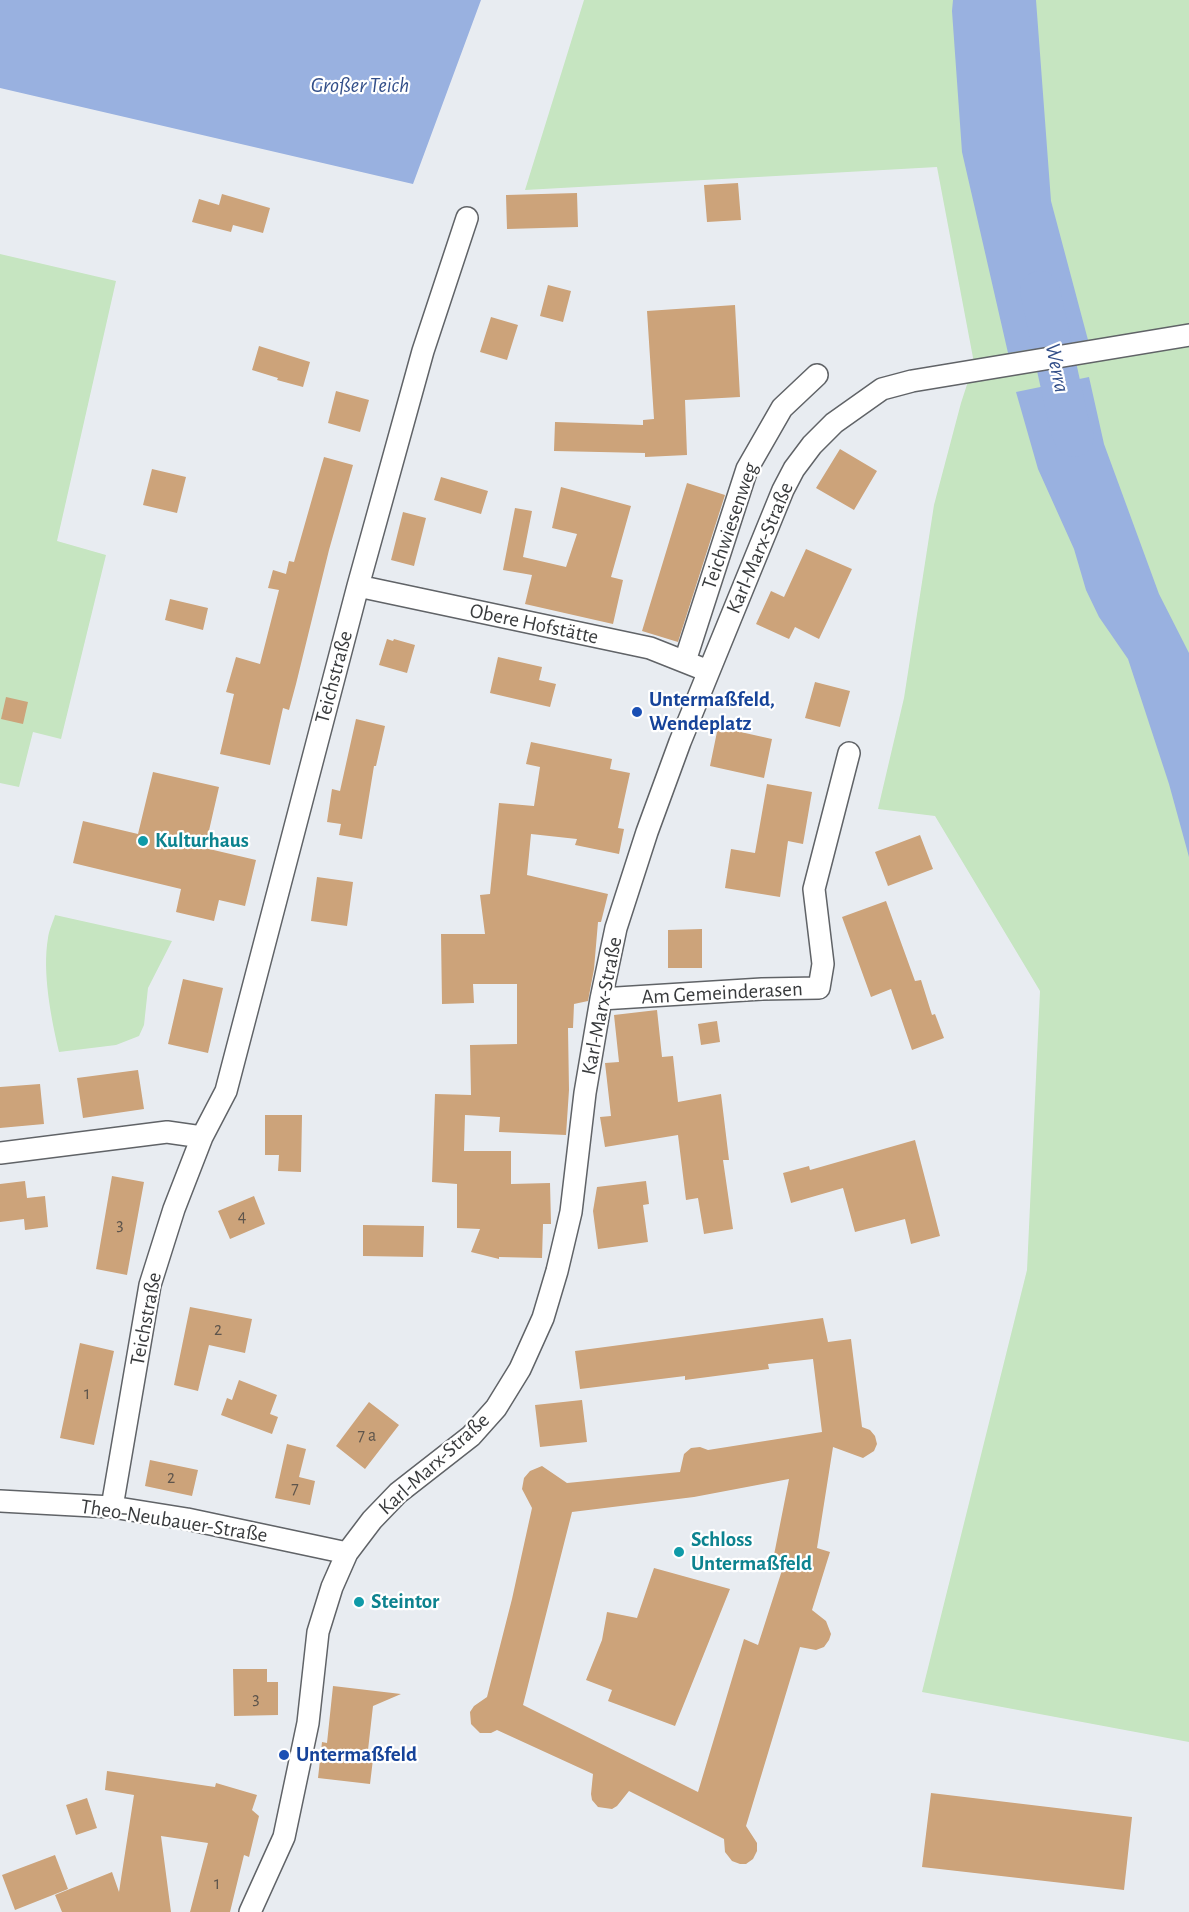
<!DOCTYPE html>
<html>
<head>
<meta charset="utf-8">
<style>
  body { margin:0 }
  canvas { display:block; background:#e8ecf1 }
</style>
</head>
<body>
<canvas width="1189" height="1912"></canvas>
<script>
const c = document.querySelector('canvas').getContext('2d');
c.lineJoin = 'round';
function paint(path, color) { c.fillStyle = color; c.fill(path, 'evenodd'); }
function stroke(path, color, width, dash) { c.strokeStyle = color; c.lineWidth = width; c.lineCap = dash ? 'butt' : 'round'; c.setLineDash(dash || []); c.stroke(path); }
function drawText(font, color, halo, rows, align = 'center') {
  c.font = font + ' "Alegreya Sans",sans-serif'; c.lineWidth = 4.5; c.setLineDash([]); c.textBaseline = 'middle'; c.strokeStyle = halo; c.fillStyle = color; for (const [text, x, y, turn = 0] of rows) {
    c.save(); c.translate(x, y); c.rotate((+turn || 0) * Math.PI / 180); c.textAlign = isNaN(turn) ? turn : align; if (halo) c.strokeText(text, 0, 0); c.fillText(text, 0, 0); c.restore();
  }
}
paint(new Path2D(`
  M 584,0 L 1189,0 L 1189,1742 L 922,1692 L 1027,1270 L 1040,991 L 935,816 L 878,809 L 904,698 L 934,505 L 961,403 L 974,363 L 937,167 L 525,190 Z
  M 0,254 L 116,281 L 57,541 L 106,555 L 61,739 L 33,732 L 19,787 L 0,783 Z
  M 55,915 L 172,941 L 148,988 L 144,1025 L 139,1036 L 116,1045 L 59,1052 C 51,1018 42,972 48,938 C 49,930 53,922 55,915 Z`), '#c6e5c1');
paint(new Path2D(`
  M 0,0 L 481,0 L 413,184 L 0,88 Z
  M 953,0 L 1036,0 L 1051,201 L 1088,340 L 1008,353 L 962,152 L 952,11 Z
  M 1089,377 L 1104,444 L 1159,594 L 1189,653 L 1189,857 L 1169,784 L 1128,659 L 1099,617 L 1086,590 L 1074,549 L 1038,469 L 1016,392 Z`), '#99b1e0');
stroke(new Path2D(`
  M 1040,291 L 1070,428 L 1074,437`), '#99b1e0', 40);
paint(new Path2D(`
  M 738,183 L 741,220 L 707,222 L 704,185 Z
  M 577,193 L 578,227 L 507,229 L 506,195 Z
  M 222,194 L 270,208 L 263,233 L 233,225 L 231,232 L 192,222 L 199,199 L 219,205 Z
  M 548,285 L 571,291 L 563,322 L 540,316 Z
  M 735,305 L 740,397 L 685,400 L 687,455 L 645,457 L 645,453 L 554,451 L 555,422 L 643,425 L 643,420 L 654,419 L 647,311 Z
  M 491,317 L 518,325 L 507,360 L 480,352 Z
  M 259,346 L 310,362 L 303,387 L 277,380 L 278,378 L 252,370 Z
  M 336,391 L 369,400 L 360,432 L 328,423 Z
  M 840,449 L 877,471 L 854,510 L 816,488 Z
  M 324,457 L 353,465 L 329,550 L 296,684 L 289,710 L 283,708 L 270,765 L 220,754 L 234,694 L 226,692 L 236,657 L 260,664 L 279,590 L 268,588 L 273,570 L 286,574 L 289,561 L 294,562 Z
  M 152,469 L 186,477 L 177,513 L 143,505 Z
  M 441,477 L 488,491 L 481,514 L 434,500 Z
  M 687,483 L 725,495 L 678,642 L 642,631 Z
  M 561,487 L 631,506 L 611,577 L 623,580 L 613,624 L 525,604 L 532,575 L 503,570 L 515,508 L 532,511 L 523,557 L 566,567 L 577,534 L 552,528 Z
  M 403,512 L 426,518 L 414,566 L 391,560 Z
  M 806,549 L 852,569 L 819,639 L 795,627 L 789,639 L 756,624 L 771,591 L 784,597 Z
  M 170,599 L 208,608 L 203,630 L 165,620 Z
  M 387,639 L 393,641 L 394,639 L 415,645 L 407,673 L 379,665 Z
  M 498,657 L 542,667 L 539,680 L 556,684 L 550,707 L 490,693 Z
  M 815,682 L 850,691 L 840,727 L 805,718 Z
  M 6,697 L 28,702 L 23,724 L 1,719 Z
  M 356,719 L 385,726 L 376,766 L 374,766 L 362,839 L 339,835 L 341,824 L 327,822 L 332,789 L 340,791 Z
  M 718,727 L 772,739 L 764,778 L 710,766 Z
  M 531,742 L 612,759 L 610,769 L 630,773 L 618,828 L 624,829 L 619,854 L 575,845 L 577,839 L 531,834 L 527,875 L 608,894 L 601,922 L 598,922 L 594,969 L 588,1001 L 574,1004 L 573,1028 L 568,1028 L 569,1090 L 566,1135 L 499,1132 L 500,1117 L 465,1115 L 464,1151 L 511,1151 L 511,1184 L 550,1183 L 551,1224 L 543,1224 L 542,1258 L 499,1257 L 499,1259 L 471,1252 L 480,1229 L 457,1228 L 457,1184 L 432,1182 L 435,1094 L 471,1095 L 470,1045 L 517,1044 L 517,984 L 473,984 L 474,1003 L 442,1004 L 441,934 L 485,934 L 480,895 L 490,894 L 499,803 L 534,806 L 540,767 L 526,764 Z
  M 153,772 L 219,787 L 205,848 L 256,860 L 245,906 L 219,900 L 214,921 L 176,912 L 181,889 L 73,863 L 83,821 L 138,834 Z
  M 767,784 L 812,792 L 803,844 L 788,841 L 780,897 L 725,888 L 731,849 L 755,853 Z
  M 920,835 L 933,869 L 888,886 L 875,852 Z
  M 317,877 L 353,882 L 347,926 L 311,921 Z
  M 886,901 L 915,981 L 921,980 L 932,1015 L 935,1014 L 944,1038 L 912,1050 L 891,989 L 871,997 L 842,917 Z
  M 702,929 L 702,968 L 668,968 L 668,930 Z
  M 183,979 L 223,988 L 208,1053 L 168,1044 Z
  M 657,1010 L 662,1057 L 673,1056 L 678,1102 L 721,1094 L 729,1160 L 723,1160 L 733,1229 L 704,1234 L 698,1198 L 686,1200 L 678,1135 L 605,1147 L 600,1117 L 611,1116 L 605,1063 L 619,1062 L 614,1015 Z
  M 717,1021 L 720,1042 L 701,1045 L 698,1024 Z
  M 138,1070 L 144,1109 L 83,1118 L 77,1078 Z
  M 40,1084 L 44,1124 L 0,1128 L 0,1087 Z
  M 265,1115 L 302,1115 L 301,1172 L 278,1171 L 279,1155 L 265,1155 Z
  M 915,1140 L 940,1236 L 911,1244 L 905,1219 L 855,1232 L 843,1188 L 791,1203 L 783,1173 L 809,1166 L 810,1170 Z
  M 112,1176 L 144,1182 L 127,1275 L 96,1269 Z
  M 25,1181 L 27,1198 L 45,1196 L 48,1227 L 25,1230 L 24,1219 L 0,1222 L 0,1184 Z
  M 646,1181 L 649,1204 L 643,1205 L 648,1242 L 598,1249 L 593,1211 L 597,1187 Z
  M 254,1196 L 265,1224 L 230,1239 L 218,1211 Z
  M 363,1225 L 424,1226 L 423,1257 L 363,1256 Z
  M 190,1307 L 252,1319 L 245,1353 L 209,1345 L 198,1391 L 174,1385 Z
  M 823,1318 L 828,1342 L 851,1339 L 862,1427 L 870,1430 L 875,1436 L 877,1444 L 874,1451 L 863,1458 L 833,1447 L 817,1548 L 830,1552 L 812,1610 L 826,1621 L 831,1634 L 829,1640 L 824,1647 L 816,1650 L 800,1647 L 746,1826 L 757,1843 L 757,1851 L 753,1859 L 746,1864 L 740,1864 L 732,1861 L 725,1852 L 724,1839 L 629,1791 L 617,1806 L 612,1809 L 598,1807 L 592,1800 L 591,1794 L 593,1774 L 497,1730 L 491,1733 L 480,1733 L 471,1724 L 470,1712 L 474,1706 L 487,1697 L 512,1599 L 532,1508 L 522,1489 L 524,1478 L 530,1471 L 542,1466 L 567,1483 L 680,1472 L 684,1454 L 691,1448 L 700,1447 L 708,1450 L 822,1432 L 813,1359 L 768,1364 L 769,1369 L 685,1380 L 685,1376 L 580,1389 L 575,1351 ZM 789,1479 L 773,1560 L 784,1564 L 758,1645 L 744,1639 L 698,1792 L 523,1705 L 572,1512 L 694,1497 Z
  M 80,1343 L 114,1351 L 94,1445 L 60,1438 Z
  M 239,1380 L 277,1395 L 270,1414 L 278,1417 L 272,1434 L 221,1415 L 227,1398 L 232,1400 Z
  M 582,1400 L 587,1442 L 540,1447 L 535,1405 Z
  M 369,1402 L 399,1425 L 365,1469 L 336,1446 Z
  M 287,1444 L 306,1449 L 299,1477 L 315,1481 L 310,1505 L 275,1498 Z
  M 150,1460 L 198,1470 L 192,1496 L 145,1486 Z
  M 654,1568 L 730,1589 L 675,1726 L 608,1701 L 612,1690 L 586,1680 L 602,1640 L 607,1612 L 637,1618 Z
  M 233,1669 L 267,1669 L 267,1682 L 278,1682 L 278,1715 L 234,1716 Z
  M 333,1686 L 401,1694 L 373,1706 L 368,1750 L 374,1751 L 370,1784 L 318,1778 L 322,1742 L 327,1743 Z
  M 107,1771 L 215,1787 L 216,1783 L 257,1795 L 252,1810 L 259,1816 L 249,1857 L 244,1855 L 230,1912 L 190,1912 L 208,1843 L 161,1836 L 171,1912 L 62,1912 L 55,1895 L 112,1872 L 119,1892 L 134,1795 L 105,1790 Z
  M 931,1793 L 1132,1817 L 1124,1890 L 922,1867 Z
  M 87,1798 L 97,1828 L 76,1835 L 66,1805 Z
  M 55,1855 L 68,1889 L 15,1910 L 2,1875 Z`), '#cca37a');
const minor = new Path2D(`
  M 358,586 L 650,648 L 708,671
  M 685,661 L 747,469 L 782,408 L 817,375
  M 601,999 L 762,989 L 819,988 L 823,964 L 814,889 L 849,753
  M 0,1153 L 167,1132 L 202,1137
  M 0,1501 L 112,1507 L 187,1519 L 347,1553
  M 112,1507 L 150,1285 L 174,1209 L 202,1137 L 226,1091 L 358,586 L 423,351 L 467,218
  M 250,1912 L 284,1837 L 308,1723 L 318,1632 L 332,1587 L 347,1553 L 372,1520 L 398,1493 L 471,1436 L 496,1408 L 520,1369 L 543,1318 L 557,1271 L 571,1212 L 585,1093 L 601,999 L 616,928 L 647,832 L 680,742 L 783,490 L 794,469 L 812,445 L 834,423 L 882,389 L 912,381 L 1189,335`);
stroke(minor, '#606367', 24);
stroke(minor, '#fff', 21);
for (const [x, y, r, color] of [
  [637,712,6,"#1a4fb4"],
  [143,841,6,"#0f9aa8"],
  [679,1552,6,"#0f9aa8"],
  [359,1602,6,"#0f9aa8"],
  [284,1755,6,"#1a4fb4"]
]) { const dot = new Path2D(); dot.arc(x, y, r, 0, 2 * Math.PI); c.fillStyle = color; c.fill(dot); stroke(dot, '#fff', 2); }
drawText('18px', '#5e554c', null, [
  ["4",242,1217],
  ["3",120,1225],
  ["2",218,1330],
  ["1",87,1394],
  ["7 a",367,1436],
  ["2",171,1478],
  ["7",295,1489],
  ["3",256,1699],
  ["1",217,1884]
]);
drawText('21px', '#393b3d', '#fff', [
  ["Teichwiesenweg",730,526,-71],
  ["Karl-Marx-Straße",760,548,-67],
  ["Obere Hofstätte",534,624,12],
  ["Teichstraße",334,677,-75],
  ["Am Gemeinderasen",722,993,-3],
  ["Karl-Marx-Straße",602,1006,-79],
  ["Teichstraße",146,1319,-79],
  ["Karl-Marx-Straße",434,1464,-42],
  ["Theo-Neubauer-Straße",174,1521,9]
]);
drawText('bold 21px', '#164399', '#fff', [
  ["Untermaßfeld,",649,700],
  ["Wendeplatz",649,724],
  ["Untermaßfeld",296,1755]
], 'left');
drawText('bold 21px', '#0d838f', '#fff', [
  ["Kulturhaus",155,841],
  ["Schloss",691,1540],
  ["Untermaßfeld",691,1564],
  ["Steintor",371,1602]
], 'left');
drawText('italic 22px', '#334f89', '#fff', [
  ["Großer Teich",360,85],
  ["Werra",1057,368,78]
]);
</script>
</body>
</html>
